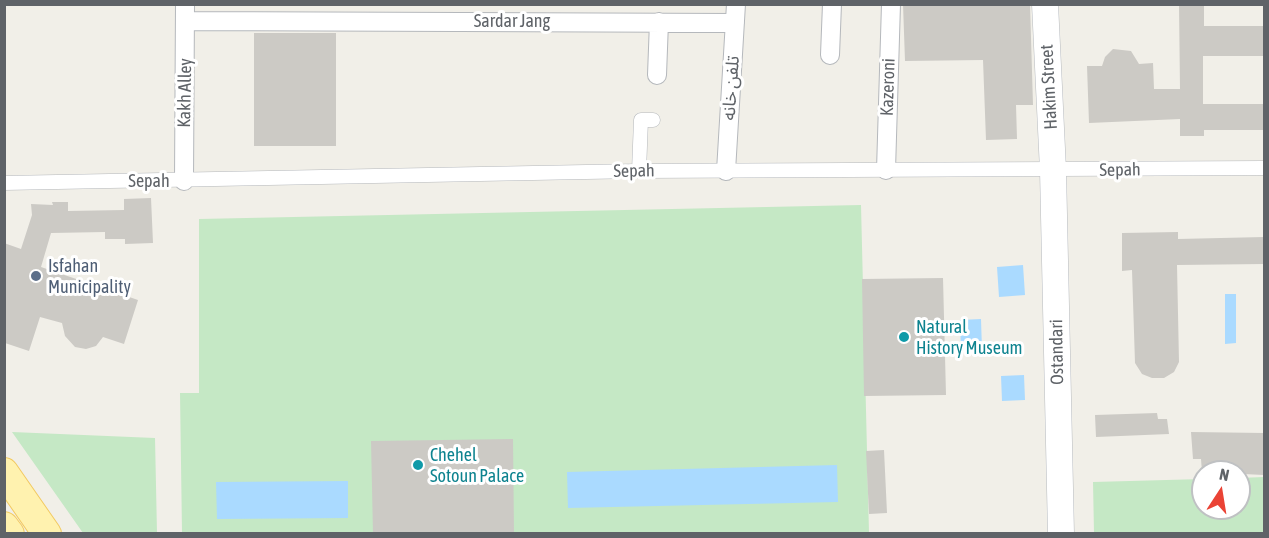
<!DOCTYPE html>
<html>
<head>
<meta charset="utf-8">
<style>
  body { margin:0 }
  #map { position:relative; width:1269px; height:538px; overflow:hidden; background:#f1efe8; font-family:"Asap Condensed",sans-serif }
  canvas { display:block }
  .frame { position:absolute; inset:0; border:6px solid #5f6368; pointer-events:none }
  .north { position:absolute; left:1191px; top:460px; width:60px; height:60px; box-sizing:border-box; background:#fff; border:2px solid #bfc1c3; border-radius:50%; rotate:12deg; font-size:16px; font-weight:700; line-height:24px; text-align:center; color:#5f6368 }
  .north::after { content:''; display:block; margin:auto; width:21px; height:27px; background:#ea4335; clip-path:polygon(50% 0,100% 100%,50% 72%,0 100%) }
</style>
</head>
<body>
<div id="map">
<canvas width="1269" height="538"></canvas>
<div class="frame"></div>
<div class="north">N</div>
</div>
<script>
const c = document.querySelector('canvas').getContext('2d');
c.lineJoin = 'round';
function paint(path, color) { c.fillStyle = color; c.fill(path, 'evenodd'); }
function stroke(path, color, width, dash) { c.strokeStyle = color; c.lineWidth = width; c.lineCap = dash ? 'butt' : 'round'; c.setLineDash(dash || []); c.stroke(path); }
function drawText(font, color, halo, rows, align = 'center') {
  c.font = font + ' "Asap Condensed","Noto Sans Arabic",sans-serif'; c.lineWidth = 6; c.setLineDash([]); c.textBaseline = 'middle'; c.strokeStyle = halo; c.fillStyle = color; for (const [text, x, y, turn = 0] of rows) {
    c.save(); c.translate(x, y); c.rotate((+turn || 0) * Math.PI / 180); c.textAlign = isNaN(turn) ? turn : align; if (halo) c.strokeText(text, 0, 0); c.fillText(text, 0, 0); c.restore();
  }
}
paint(new Path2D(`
  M 861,205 L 869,533 L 182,533 L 180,393 L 199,393 L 199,219 Z
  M 12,432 L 155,438 L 157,533 L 83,533 Z
  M 1264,477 L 1264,533 L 1094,533 L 1093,482 L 1203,479 L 1203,508 L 1239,508 L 1239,478 Z`), '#c5e8c5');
paint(new Path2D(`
  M 1023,265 L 1025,295 L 999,297 L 997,267 Z
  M 1225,294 L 1236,294 L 1236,343 L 1225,344 Z
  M 981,319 L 982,350 L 961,351 L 960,320 Z
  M 1024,375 L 1025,400 L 1002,401 L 1001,376 Z
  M 837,465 L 838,502 L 568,508 L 567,472 Z
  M 348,481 L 348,518 L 217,519 L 216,482 Z`), '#aadaff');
paint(new Path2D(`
  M 903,4 L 1030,4 L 1033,105 L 1016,105 L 1017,139 L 986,140 L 983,60 L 905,61 Z
  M 1179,4 L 1204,4 L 1204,26 L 1264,26 L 1264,56 L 1203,56 L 1203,104 L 1264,104 L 1264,130 L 1204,130 L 1204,136 L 1180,136 L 1180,119 L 1089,123 L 1087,66 L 1102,66 L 1105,57 L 1113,49 L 1131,51 L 1139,64 L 1153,63 L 1154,89 L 1180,89 Z
  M 254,33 L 336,33 L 336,146 L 254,146 Z
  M 151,198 L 153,243 L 125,244 L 125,239 L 105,239 L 105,232 L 51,233 L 41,267 L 138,300 L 124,344 L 103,337 L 96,346 L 86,349 L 75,347 L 65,336 L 62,323 L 40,317 L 29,351 L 5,343 L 4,243 L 21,249 L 32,215 L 31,204 L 53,205 L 52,202 L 68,202 L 68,211 L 124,210 L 124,199 Z
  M 1178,232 L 1178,239 L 1264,237 L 1264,264 L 1177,265 L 1179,362 L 1174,372 L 1164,378 L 1152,378 L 1142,374 L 1135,363 L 1132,270 L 1122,271 L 1122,233 Z
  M 943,278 L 946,395 L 864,396 L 862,279 Z
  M 1157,413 L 1158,419 L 1167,419 L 1169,434 L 1096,437 L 1095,415 Z
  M 1191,432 L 1264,433 L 1264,475 L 1202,472 L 1201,459 L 1193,459 Z
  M 513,439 L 514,534 L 373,534 L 371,441 Z
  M 884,450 L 887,513 L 869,514 L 866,451 Z`), '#cccac5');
const pedestrian = new Path2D(`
  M 639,171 L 641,120 L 653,120
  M 4,183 L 639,171 L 1264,168`);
const minor = new Path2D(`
  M 185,21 L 735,23
  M 830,55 L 832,4
  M 657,75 L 659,22
  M 886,170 L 891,4
  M 726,171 L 736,4
  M 184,181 L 185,4`);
const secondary = new Path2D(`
  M 1045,4 L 1053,170 L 1061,534`);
const primary = new Path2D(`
  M 4,472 L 47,534
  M 4,526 L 10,534`);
stroke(pedestrian, '#b5b8bc', 15);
stroke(minor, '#b5b8bc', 20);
stroke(secondary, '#b6babf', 27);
stroke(primary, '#f2c960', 30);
stroke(pedestrian, '#fff', 14);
stroke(minor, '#fff', 18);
stroke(secondary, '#fff', 26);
stroke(primary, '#fff2af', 28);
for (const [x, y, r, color] of [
  [36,276,6,"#5c6f8a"],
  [904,337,6,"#0f9aa8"],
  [418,465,6,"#0f9aa8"]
]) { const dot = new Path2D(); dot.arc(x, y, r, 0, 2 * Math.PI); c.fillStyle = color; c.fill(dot); stroke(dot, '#fff', 2); }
drawText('18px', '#5f6368', '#fff', [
  ["Sardar Jang",512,21],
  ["Kazeroni",888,87,-88],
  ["Hakim Street",1049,87,-93],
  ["تلفن خانه",731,88,-86],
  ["Kakh Alley",185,93,-89],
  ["Sepah",1120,170,-1],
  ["Sepah",634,171,-1],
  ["Sepah",149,181],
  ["Ostandari",1057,352,-91]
]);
drawText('18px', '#4e5e75', '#fff', [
  ["Isfahan",48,266],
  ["Municipality",48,287]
], 'left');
drawText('18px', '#0d838f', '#fff', [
  ["Natural",916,327],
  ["History Museum",916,348],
  ["Chehel",430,455],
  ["Sotoun Palace",430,476]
], 'left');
</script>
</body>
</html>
